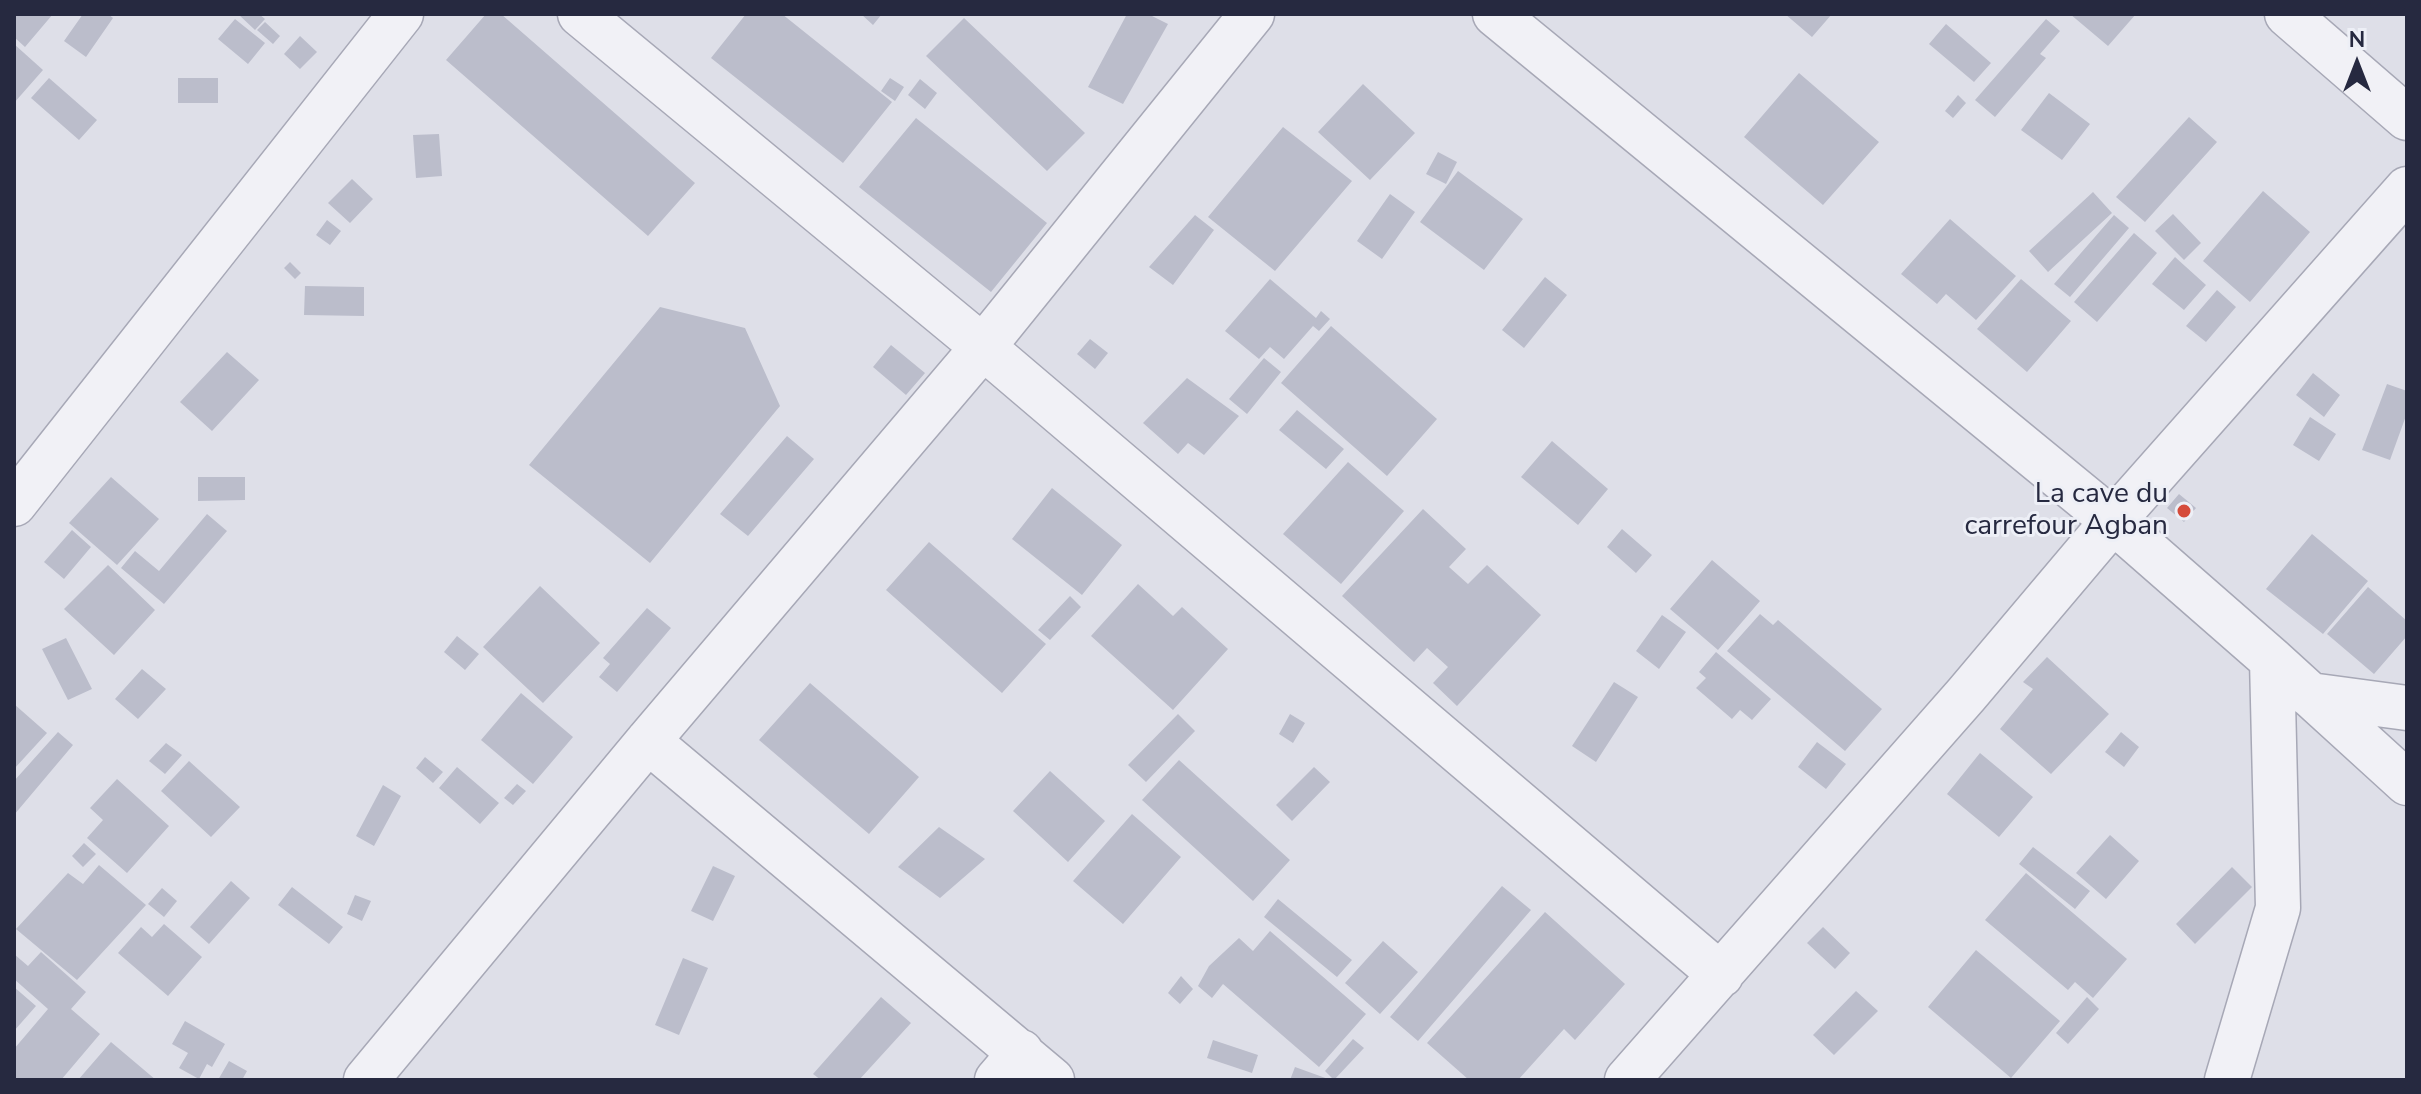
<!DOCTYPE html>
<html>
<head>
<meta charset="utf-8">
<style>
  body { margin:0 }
  #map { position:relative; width:2421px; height:1094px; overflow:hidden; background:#dedfe8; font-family:"Nunito Sans",sans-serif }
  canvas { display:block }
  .frame { position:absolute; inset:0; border:16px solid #262940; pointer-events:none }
  .north { position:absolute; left:2317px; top:24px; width:80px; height:80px; -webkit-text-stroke:6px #edeff6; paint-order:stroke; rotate:0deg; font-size:22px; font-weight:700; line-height:32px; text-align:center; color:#262940 }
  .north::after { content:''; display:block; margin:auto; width:28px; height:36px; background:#262940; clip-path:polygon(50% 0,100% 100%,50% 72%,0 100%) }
</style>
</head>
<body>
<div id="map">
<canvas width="2421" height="1094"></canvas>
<div class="frame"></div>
<div class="north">N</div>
</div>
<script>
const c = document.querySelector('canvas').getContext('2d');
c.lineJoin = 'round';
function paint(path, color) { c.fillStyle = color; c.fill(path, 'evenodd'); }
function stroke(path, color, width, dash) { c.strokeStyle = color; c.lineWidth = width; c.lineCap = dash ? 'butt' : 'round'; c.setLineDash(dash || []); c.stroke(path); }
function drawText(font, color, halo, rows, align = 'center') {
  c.font = font + ' "Nunito Sans",sans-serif'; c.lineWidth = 6; c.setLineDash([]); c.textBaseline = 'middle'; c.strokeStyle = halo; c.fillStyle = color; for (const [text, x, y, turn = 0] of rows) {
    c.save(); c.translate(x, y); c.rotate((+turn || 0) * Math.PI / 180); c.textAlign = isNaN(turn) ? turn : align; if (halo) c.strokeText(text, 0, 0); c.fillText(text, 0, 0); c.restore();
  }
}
paint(new Path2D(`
  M 14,14 L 53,14 L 25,47 L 14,37 Z
  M 83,14 L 108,14 L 113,18 L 86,57 L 64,41 Z
  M 238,14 L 259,14 L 265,19 L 255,30 Z
  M 486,14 L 501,14 L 695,183 L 648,236 L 446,60 Z
  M 746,14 L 782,14 L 892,102 L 843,163 L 711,58 Z
  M 861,14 L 882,14 L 873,25 Z
  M 1127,14 L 1148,14 L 1168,24 L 1123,104 L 1088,87 Z
  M 1785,14 L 1832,14 L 1812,37 Z
  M 2070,14 L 2136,14 L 2108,46 Z
  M 964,18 L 1085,133 L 1047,171 L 926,56 Z
  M 235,19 L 265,43 L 248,64 L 218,39 Z
  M 2046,19 L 2060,31 L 2040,54 L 2046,58 L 1995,117 L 1975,100 Z
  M 265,22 L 280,36 L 273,44 L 257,30 Z
  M 1946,24 L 1991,63 L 1974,82 L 1929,44 Z
  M 300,36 L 317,52 L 300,69 L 284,54 Z
  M 14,44 L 43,70 L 14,103 Z
  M 1799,73 L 1879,142 L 1823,205 L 1744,137 Z
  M 49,78 L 97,120 L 79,140 L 31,98 Z
  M 178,78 L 218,78 L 218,103 L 178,103 Z
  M 890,78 L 904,87 L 895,101 L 881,91 Z
  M 920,79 L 937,93 L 925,109 L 908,95 Z
  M 1363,84 L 1415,133 L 1370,180 L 1318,132 Z
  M 2049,93 L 2090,124 L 2062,160 L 2021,130 Z
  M 1958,95 L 1966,103 L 1953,118 L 1945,111 Z
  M 2189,117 L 2217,142 L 2145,222 L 2116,197 Z
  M 916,118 L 1047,223 L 991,292 L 859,187 Z
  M 1283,127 L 1352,181 L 1275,271 L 1208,217 Z
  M 439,134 L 442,176 L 416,178 L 413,135 Z
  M 1438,152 L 1457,162 L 1446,184 L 1426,174 Z
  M 1458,171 L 1523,219 L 1484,270 L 1420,222 Z
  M 352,179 L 373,199 L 350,223 L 328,203 Z
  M 2263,191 L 2310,232 L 2250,302 L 2203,261 Z
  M 2093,192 L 2112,213 L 2048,272 L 2029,251 Z
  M 1390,194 L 1415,212 L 1382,259 L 1357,241 Z
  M 2173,214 L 2201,243 L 2184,260 L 2155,231 Z
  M 1195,215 L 1214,230 L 1173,285 L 1149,267 Z
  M 2114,215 L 2129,228 L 2070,297 L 2054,284 Z
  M 1950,219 L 2016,276 L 1976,320 L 1946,294 L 1937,304 L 1901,274 Z
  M 327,220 L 341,231 L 330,245 L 316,235 Z
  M 2134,233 L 2157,253 L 2097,322 L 2074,302 Z
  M 2175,257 L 2206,285 L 2184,310 L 2152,284 Z
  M 290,262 L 301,273 L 295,279 L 284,268 Z
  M 1545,277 L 1567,295 L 1524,348 L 1502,330 Z
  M 1270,279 L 1316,318 L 1321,311 L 1330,319 L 1319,331 L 1313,326 L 1284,359 L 1270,347 L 1259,359 L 1225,331 Z
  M 2021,279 L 2071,321 L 2027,372 L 1977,329 Z
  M 305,286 L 364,287 L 364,316 L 304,315 Z
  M 2217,290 L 2236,307 L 2206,342 L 2186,326 Z
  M 660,307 L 745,328 L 780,406 L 650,563 L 529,465 Z
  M 1331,326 L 1437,419 L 1387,476 L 1281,383 Z
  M 1090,339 L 1108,353 L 1095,369 L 1077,354 Z
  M 891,345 L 925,373 L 906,395 L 873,367 Z
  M 227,352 L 259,380 L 212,431 L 180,402 Z
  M 1264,358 L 1281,372 L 1247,414 L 1229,399 Z
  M 2313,373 L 2340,395 L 2324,417 L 2296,395 Z
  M 1187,378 L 1239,416 L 1204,455 L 1188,443 L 1178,454 L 1143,423 Z
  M 2387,384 L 2407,391 L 2407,413 L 2390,460 L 2362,450 Z
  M 1297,410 L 1344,449 L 1326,469 L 1279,430 Z
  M 2310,417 L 2336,434 L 2319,461 L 2293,445 Z
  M 787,436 L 814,459 L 748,536 L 720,514 Z
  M 1552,441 L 1608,489 L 1578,525 L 1521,477 Z
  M 1348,462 L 1404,511 L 1341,584 L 1283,534 Z
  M 111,477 L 159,519 L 117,565 L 69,523 Z
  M 198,477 L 245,477 L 245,500 L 198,501 Z
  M 1052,488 L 1122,545 L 1082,595 L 1012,539 Z
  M 2179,494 L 2196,508 L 2184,522 L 2167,508 Z
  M 1423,509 L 1466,549 L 1449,567 L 1468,584 L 1487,565 L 1541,615 L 1457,706 L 1433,683 L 1448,667 L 1427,648 L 1414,662 L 1342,596 Z
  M 207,514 L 227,531 L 164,604 L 121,568 L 135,551 L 159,571 Z
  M 1622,529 L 1652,555 L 1636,573 L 1607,547 Z
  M 72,530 L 91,547 L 64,579 L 44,562 Z
  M 2312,534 L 2368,581 L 2323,634 L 2266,589 Z
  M 929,542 L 1046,644 L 1002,693 L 886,590 Z
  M 1712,560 L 1760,601 L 1718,650 L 1670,609 Z
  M 108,565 L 155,610 L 114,655 L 64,609 Z
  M 1138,584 L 1173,616 L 1182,607 L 1228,649 L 1173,710 L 1091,636 Z
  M 540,586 L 600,643 L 543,703 L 483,647 Z
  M 2368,587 L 2407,621 L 2407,636 L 2374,674 L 2327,634 Z
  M 1070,596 L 1081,607 L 1050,640 L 1038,630 Z
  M 647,608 L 671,628 L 617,692 L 599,677 L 610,664 L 603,658 Z
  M 1760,614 L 1773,625 L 1778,620 L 1882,709 L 1845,751 L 1727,651 Z
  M 1662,615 L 1686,632 L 1659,669 L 1636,651 Z
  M 457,636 L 479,654 L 465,670 L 444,652 Z
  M 66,638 L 92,689 L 68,700 L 42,649 Z
  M 1716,652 L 1771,699 L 1752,720 L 1740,710 L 1732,719 L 1696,688 L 1706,678 L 1699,672 Z
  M 2047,657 L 2109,714 L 2051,774 L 2000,729 L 2033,689 L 2023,682 Z
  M 142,669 L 166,689 L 138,719 L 115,699 Z
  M 1614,682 L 1638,697 L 1596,762 L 1572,746 Z
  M 810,683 L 919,777 L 869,834 L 759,740 Z
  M 521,693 L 573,737 L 533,784 L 481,740 Z
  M 14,704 L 47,733 L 14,769 Z
  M 1178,714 L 1195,731 L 1146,782 L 1128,765 Z
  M 1290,714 L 1305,723 L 1293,743 L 1279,734 Z
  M 58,732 L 73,745 L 14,815 L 14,781 Z
  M 2121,732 L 2139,747 L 2124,767 L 2105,752 Z
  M 1817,742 L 1846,764 L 1826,789 L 1798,767 Z
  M 166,743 L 182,755 L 165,774 L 149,761 Z
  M 1980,753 L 2033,797 L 1999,837 L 1947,794 Z
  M 425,757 L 443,772 L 433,783 L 416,768 Z
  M 1179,760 L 1290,860 L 1253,901 L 1142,800 Z
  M 189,761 L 240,807 L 211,837 L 161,791 Z
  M 457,767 L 499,803 L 480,824 L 439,788 Z
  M 1314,767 L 1330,782 L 1292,821 L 1276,805 Z
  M 1050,771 L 1105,821 L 1068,862 L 1013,811 Z
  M 117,779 L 169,826 L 127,873 L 87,838 L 103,820 L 90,808 Z
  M 517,784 L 526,791 L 513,805 L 504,798 Z
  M 383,785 L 401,796 L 374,846 L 356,836 Z
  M 1132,814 L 1181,857 L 1123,924 L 1073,881 Z
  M 939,827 L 985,859 L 940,898 L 898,867 Z
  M 2110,835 L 2139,861 L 2106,899 L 2076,873 Z
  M 84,843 L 96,854 L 83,867 L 72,856 Z
  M 2033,847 L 2090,891 L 2075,909 L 2019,864 Z
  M 99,865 L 146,905 L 77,980 L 16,929 L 68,873 L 83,884 Z
  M 713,866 L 735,876 L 713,921 L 691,911 Z
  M 2232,867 L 2252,887 L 2195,944 L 2176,924 Z
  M 2026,873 L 2127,959 L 2093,998 L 2075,982 L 2068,990 L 1985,920 Z
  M 231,881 L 250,898 L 209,944 L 190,927 Z
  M 1502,886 L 1531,910 L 1418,1041 L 1390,1017 Z
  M 292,887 L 343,927 L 329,944 L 278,905 Z
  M 162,888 L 177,901 L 164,917 L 148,904 Z
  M 355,895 L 371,901 L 362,921 L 347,914 Z
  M 1278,899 L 1352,960 L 1337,977 L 1264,917 Z
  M 1545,912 L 1625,984 L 1575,1040 L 1564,1029 L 1518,1080 L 1469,1080 L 1427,1043 Z
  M 164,924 L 202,957 L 168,996 L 118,953 L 141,927 L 152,937 Z
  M 1823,927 L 1850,953 L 1835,969 L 1807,943 Z
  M 1270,931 L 1366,1014 L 1319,1067 L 1223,984 L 1212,998 L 1198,986 L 1209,966 L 1239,938 L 1253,951 Z
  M 1383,941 L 1418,972 L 1380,1014 L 1345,983 Z
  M 1976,950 L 2060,1021 L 2011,1078 L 1928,1007 Z
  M 41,952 L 86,992 L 71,1009 L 100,1034 L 61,1080 L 14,1080 L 14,1049 L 48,1009 L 14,979 L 14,954 L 28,966 Z
  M 683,958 L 708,968 L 679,1035 L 655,1025 Z
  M 1181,976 L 1193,989 L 1180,1004 L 1168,993 Z
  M 14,987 L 36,1006 L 14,1031 Z
  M 1856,991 L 1878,1011 L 1834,1055 L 1813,1035 Z
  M 881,997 L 911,1023 L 859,1080 L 821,1080 L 813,1074 Z
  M 2087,997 L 2099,1009 L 2068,1044 L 2056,1033 Z
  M 185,1021 L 225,1044 L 212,1067 L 207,1064 L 199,1079 L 179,1068 L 188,1053 L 172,1044 Z
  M 1353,1039 L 1364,1048 L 1334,1080 L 1325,1071 Z
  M 1213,1040 L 1258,1055 L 1252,1073 L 1207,1058 Z
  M 111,1042 L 156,1080 L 78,1080 Z
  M 229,1061 L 247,1071 L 242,1080 L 218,1080 Z
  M 1295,1067 L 1331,1080 L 1290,1080 Z`), '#bbbdcb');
const minor = new Path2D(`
  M 580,14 L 983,347 L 1721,975
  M 1495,14 L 2113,521 L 2272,660 L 2407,783
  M 2287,14 L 2407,118
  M 14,504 L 401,14
  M 2310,695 L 2407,708
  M 648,741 L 1052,1080
  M 366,1080 L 648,741 L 983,347 L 1252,14
  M 997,1080 L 1021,1052
  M 1627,1080 L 1966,695 L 2113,521 L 2407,189
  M 2227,1080 L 2278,908 L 2272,660`);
stroke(minor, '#a7a8b6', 47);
stroke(minor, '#f1f1f6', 44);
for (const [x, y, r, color] of [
  [2184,511,8,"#d54b3b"]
]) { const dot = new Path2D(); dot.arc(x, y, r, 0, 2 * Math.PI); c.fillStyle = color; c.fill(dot); stroke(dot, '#edeff6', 3); }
drawText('28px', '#262940', '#edeff6', [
  ["La cave du",2168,495],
  ["carrefour Agban",2168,527]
], 'right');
</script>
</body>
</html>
